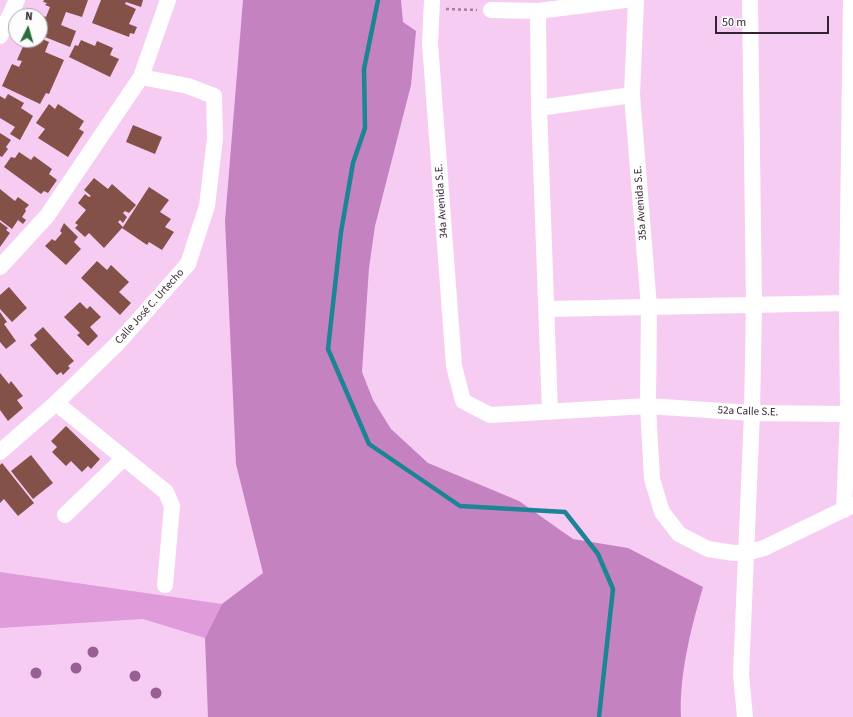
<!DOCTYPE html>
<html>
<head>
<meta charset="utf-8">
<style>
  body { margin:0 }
  #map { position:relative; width:853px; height:717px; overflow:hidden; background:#f7ccf3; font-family:"Source Sans 3",sans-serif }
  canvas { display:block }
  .north { position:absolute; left:8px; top:8px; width:40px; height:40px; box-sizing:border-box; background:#fdfdfd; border:1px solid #ada6ac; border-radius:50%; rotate:5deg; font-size:11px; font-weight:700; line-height:16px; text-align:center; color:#342332 }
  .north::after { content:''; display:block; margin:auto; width:14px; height:18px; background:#286e3b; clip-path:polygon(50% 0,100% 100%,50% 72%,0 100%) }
  .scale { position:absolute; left:715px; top:16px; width:114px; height:18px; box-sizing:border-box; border:2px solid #342332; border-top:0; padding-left:5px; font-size:12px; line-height:14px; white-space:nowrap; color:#342332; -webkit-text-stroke:3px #fdfdfd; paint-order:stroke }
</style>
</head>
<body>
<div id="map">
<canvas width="853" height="717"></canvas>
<div class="north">N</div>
<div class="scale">50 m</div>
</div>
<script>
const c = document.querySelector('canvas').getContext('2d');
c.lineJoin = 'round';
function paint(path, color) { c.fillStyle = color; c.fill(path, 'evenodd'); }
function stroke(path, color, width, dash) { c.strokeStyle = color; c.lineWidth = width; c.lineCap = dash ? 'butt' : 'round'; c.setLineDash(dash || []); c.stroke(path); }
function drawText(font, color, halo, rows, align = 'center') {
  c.font = font + ' "Source Sans 3",sans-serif'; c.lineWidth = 4; c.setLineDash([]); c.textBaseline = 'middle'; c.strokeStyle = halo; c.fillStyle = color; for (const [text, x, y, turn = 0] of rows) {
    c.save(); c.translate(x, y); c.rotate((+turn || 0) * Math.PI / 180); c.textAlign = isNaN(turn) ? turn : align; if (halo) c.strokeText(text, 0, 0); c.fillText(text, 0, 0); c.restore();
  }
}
paint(new Path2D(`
  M 0,572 L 222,604 L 205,638 L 143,619 L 0,628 Z`), '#df9bda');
paint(new Path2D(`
  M 243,0 L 401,0 L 403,22 L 416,31 L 411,85 L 375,226 L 369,268 L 362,372 L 373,400 L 391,429 L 428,463 L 519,501 L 573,539 L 628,548 L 703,587 C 691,628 679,675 681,717 L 208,717 L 205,638 L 222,604 L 263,573 L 236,464 L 225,221 Z`), '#c582c0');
stroke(new Path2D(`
  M 378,0 L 364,69 L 365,128 L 353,163 L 341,232 L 328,349 L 369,444 L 460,506 L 565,512 L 598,554 L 613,589 L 599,717`), '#1d8496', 4.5);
paint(new Path2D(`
  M 44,0 L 88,0 L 82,17 L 66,12 L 61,25 L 76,31 L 70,47 L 40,35 L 40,16 L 34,16 L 35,13 L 46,17 L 50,7 L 45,5 L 47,3 L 43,2 Z
  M 101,0 L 143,0 L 141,7 L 126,2 L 125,4 L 136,9 L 129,24 L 137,27 L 134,34 L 130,33 L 129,37 L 92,23 Z
  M 40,38 L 49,42 L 45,52 L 64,60 L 49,94 L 46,93 L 40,104 L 2,86 L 12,64 L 19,67 L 22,61 L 17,60 L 25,42 L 31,44 L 33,40 L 40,40 Z
  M 81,40 L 95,46 L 97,41 L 113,48 L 110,55 L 119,59 L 110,77 L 69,57 L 75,45 L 78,46 Z
  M 8,94 L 24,103 L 21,108 L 33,116 L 20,140 L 10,134 L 15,127 L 0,118 L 0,96 L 5,99 Z
  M 49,104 L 55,109 L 58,104 L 84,121 L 79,129 L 84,132 L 68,157 L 38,138 L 45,129 L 36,123 Z
  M 133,125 L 162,137 L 155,154 L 126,142 Z
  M 0,133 L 11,140 L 6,147 L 8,149 L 2,157 L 0,156 Z
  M 19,152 L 31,160 L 34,156 L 52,169 L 49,174 L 57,180 L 48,193 L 44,191 L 41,194 L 4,167 L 11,157 L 15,158 Z
  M 94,178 L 108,189 L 112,184 L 136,205 L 129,213 L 125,211 L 123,213 L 127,217 L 123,223 L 120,220 L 118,222 L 123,227 L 149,187 L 169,200 L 160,212 L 171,219 L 165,227 L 174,232 L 162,250 L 149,242 L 147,245 L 122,228 L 104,248 L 89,233 L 85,237 L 75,228 L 78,225 L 75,223 L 86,210 L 78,203 L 85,194 L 89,197 L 91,196 L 84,190 Z
  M 0,189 L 15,201 L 18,197 L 29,205 L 25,209 L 26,211 L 22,217 L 26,220 L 23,224 L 18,220 L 12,229 L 0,220 Z
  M 0,222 L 8,228 L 6,230 L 10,233 L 0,247 Z
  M 64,223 L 78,237 L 74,242 L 81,249 L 66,265 L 45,246 L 52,239 L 55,241 L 62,233 L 60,231 Z
  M 97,261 L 107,270 L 111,265 L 129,282 L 119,292 L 131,303 L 120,315 L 81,278 Z
  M 9,287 L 27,308 L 12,322 L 0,309 L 0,295 Z
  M 80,302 L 87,309 L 90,306 L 101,317 L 90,327 L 98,336 L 88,346 L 77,335 L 80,333 L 64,317 Z
  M 0,312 L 7,322 L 4,324 L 16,341 L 6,349 L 0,342 Z
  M 43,327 L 74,361 L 68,366 L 70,368 L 63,375 L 61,372 L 57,375 L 30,345 L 37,339 L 34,335 Z
  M 0,373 L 9,384 L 11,381 L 23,396 L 17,400 L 23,408 L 8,421 L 0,410 Z
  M 66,426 L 100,459 L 91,469 L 88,466 L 82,472 L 71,461 L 66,466 L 52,452 L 57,447 L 51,441 Z
  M 31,455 L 53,483 L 33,499 L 11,471 Z
  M 2,463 L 34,503 L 18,516 L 4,499 L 0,503 L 0,465 Z`), '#845149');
stroke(new Path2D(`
  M 446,9 L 477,10`), '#a1819e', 2.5, [3, 3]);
stroke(new Path2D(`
  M 432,0 L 430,43 L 454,366 L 463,401 L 490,415 L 648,406 L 752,413 L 848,414
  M 636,0 L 632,95 L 649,307 L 648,406 L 652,479 L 662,512 L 679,534 L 708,549 L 734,553 L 746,553 L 764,548 L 853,505
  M 491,10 L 538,11 L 625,0
  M 538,11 L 539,108 L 550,412
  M 0,36 L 17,0
  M 539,108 L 632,95
  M 0,267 L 47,216 L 141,77 L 168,0
  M 548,309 L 847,303
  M 56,403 L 166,492 L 172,506 L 165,585
  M 0,452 L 56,403 L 117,344 L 188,264 L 207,206 L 215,138 L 214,96 L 188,86 L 141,77
  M 844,510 L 848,414 L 847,303 L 851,0
  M 65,515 L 124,458
  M 745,717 L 741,675 L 752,413 L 754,305 L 750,0`), '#fff', 16);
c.fillStyle = '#966093';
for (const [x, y] of [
  [93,652],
  [76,668],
  [36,673],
  [135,676],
  [156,693]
]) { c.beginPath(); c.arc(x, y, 5.5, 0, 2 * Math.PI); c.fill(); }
drawText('11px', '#342332', '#fdfdfd', [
  ["34a Avenida S.E.",442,201,-94],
  ["35a Avenida S.E.",641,203,-94],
  ["Calle José C. Urtecho",150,307,-48],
  ["52a Calle S.E.",748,412,2]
]);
</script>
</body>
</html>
